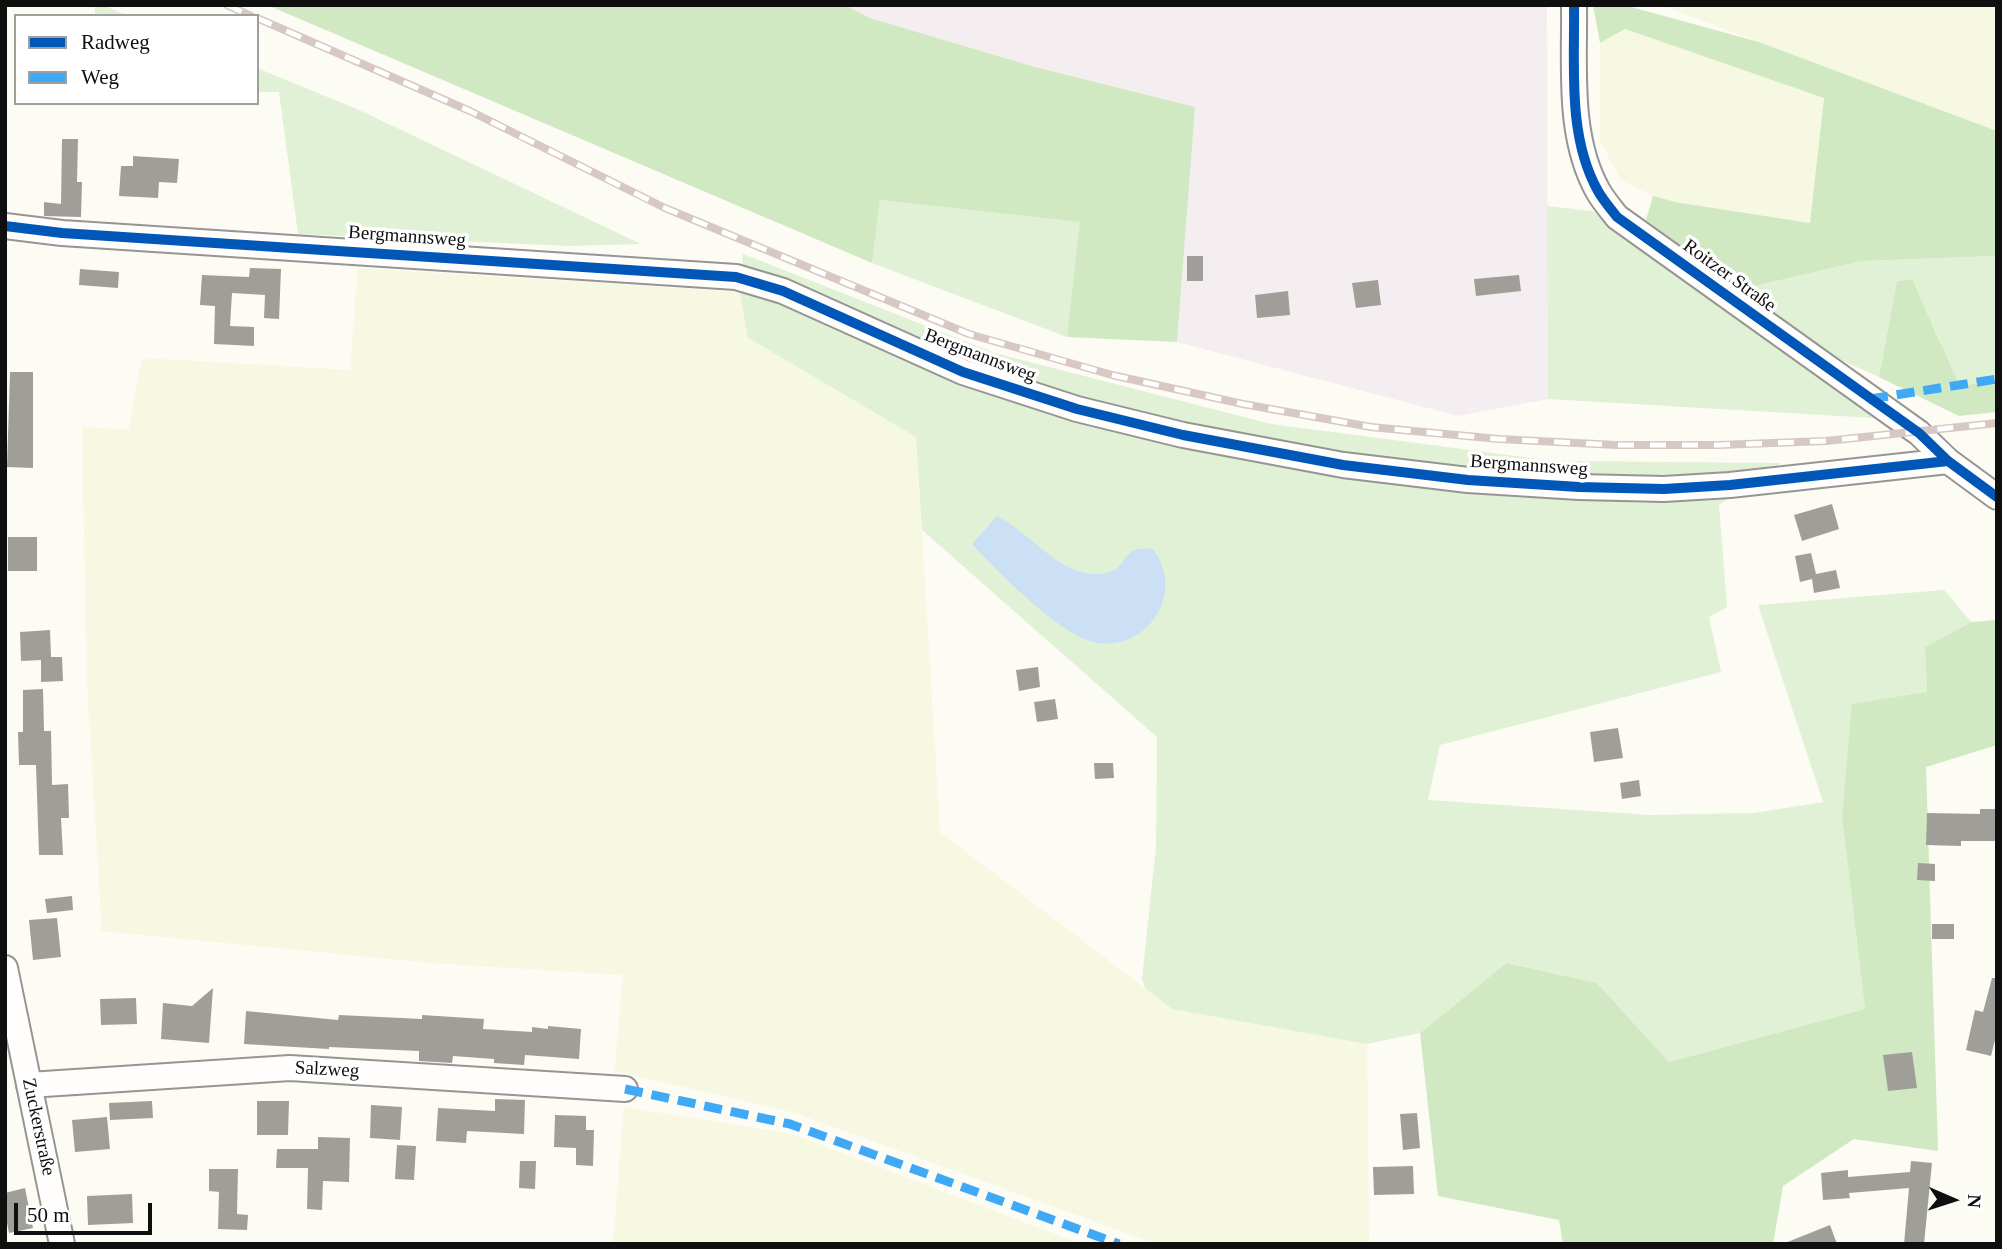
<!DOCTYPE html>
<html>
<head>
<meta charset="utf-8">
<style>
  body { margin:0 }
  #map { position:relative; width:2002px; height:1249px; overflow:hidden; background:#fcfbf4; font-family:"Times New Roman",serif }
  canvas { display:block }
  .frame { position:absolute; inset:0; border:7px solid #0f0f0f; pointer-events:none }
  .legend { position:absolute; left:14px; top:14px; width:245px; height:91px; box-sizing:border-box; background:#fff; border:2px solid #9f9f9f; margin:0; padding:9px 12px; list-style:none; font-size:21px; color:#0f0f0f }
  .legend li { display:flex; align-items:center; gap:14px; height:35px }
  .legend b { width:35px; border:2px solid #9f9f9f }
  .north { position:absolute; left:1918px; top:1165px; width:70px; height:70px; -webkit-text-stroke:5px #fff; paint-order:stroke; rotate:93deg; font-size:19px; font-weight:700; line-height:28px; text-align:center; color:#0f0f0f }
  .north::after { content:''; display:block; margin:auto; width:24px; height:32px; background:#0f0f0f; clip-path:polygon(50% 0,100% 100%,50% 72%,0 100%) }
  .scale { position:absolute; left:14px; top:1203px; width:138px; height:32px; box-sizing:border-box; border:4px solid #0f0f0f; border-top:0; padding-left:9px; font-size:21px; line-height:24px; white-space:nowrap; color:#0f0f0f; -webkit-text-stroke:5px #fff; paint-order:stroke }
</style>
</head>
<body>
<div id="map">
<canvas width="2002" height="1249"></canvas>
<div class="frame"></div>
<ul class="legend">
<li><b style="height:9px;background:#0057b8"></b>Radweg</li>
<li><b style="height:9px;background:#3fa9f5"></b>Weg</li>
</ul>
<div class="north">N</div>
<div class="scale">50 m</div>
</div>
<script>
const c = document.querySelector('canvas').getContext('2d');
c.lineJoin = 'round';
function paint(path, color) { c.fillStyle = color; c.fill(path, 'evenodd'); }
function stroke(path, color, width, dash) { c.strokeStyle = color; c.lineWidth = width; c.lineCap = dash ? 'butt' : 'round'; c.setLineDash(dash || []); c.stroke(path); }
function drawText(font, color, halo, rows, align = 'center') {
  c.font = font + ' "Times New Roman",serif'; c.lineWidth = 7; c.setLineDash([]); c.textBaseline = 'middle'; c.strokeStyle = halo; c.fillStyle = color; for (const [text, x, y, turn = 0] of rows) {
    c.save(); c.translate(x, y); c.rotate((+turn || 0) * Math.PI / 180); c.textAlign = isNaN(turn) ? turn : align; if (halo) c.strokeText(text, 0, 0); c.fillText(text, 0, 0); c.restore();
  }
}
paint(new Path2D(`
  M 845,5 L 1547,5 L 1548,399 L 1458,416 L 1177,342 L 1194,108 L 1035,67 L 870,18 Z`), '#f4eef0');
paint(new Path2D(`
  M 1661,5 L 1997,5 L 1997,131 L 1759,42 Z
  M 1625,29 L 1824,98 L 1810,223 L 1659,199 L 1621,180 L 1600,141 L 1600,43 Z
  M 358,268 L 740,292 L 749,339 L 916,437 L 940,832 L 1172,1009 L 1367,1044 L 1369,1244 L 1157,1244 L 792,1112 L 615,1071 L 623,975 L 432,963 L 102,931 L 87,681 L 82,427 L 129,430 L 142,358 L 350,370 Z
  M 624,1107 L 792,1134 L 1081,1244 L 613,1244 Z`), '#f6f8e1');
paint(new Path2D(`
  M 95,5 L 103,5 L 128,16 L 95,16 Z
  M 257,68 L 359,110 L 641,244 L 569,246 L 298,234 L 279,92 L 257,92 Z
  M 880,200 L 1081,222 L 1067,337 L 872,263 Z
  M 1547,206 L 1592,211 L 1874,418 L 1548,399 Z
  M 743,254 L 995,353 L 1271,424 L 1554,461 L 1781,463 L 1719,505 L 1727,607 L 1709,617 L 1721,672 L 1440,745 L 1428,800 L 1650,815 L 1755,813 L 1823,802 L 1758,605 L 1944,590 L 1971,622 L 1925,647 L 1927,692 L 1842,817 L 1865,1009 L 1669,1062 L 1597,983 L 1508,963 L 1420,1033 L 1367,1044 L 1172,1009 L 1145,988 L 1142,978 L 1156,847 L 1157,737 L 922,530 L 916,437 L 748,338 L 740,292 Z
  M 1997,256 L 1997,381 L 1957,391 L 1938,336 L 1911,279 L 1897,281 L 1879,377 L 1841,360 L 1744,295 L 1759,285 L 1862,261 Z`), '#e1f1d5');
paint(new Path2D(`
  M 267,5 L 845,5 L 870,18 L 1035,67 L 1195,107 L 1177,342 L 1067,337 L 1080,222 L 880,200 L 872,263 Z
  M 1593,5 L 1624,5 L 1759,42 L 1997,131 L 1997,256 L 1862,261 L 1759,285 L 1744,295 L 1646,220 L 1653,196 L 1675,202 L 1810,223 L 1824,98 L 1625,29 L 1600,43 Z
  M 1912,279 L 1960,387 L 1997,379 L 1997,412 L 1959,416 L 1879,377 L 1897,281 Z
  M 1997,620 L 1997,745 L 1926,767 L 1938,1151 L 1854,1139 L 1783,1186 L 1773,1244 L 1563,1244 L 1559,1220 L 1438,1196 L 1420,1033 L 1507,963 L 1597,983 L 1669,1062 L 1865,1009 L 1842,817 L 1852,704 L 1927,692 L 1925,647 L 1971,622 Z`), '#d0e9c2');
paint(new Path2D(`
  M 997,516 C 1032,533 1066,585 1109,572 C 1129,567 1120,545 1153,549 C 1186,592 1148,654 1093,642 C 1058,633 997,571 972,544 Z`), '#cce0f5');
paint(new Path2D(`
  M 62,139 L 78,139 L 77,182 L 82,182 L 81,217 L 44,216 L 44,202 L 61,204 Z
  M 133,156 L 179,159 L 177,183 L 159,182 L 158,198 L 119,196 L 121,166 L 133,166 Z
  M 1187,256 L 1203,256 L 1203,281 L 1187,281 Z
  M 250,268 L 281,269 L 279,319 L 264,318 L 265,295 L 232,293 L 230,326 L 254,327 L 254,346 L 214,344 L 215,306 L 200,305 L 202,275 L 249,277 Z
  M 80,269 L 119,272 L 118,288 L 79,285 Z
  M 1519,275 L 1521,291 L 1476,296 L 1474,279 Z
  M 1378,280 L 1381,305 L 1356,308 L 1352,283 Z
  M 1288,291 L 1290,315 L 1257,318 L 1255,295 Z
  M 10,372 L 33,372 L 33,468 L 7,467 Z
  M 1832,504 L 1839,529 L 1802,541 L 1794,515 Z
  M 8,537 L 37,537 L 37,571 L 8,571 Z
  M 1811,553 L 1816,574 L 1836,570 L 1840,588 L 1814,593 L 1812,579 L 1800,582 L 1795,556 Z
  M 50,630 L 51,657 L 62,657 L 63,681 L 41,682 L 41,660 L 21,661 L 20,632 Z
  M 1038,667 L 1040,687 L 1019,691 L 1016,670 Z
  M 43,689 L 44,731 L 51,731 L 52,785 L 68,784 L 69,818 L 61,818 L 63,855 L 39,855 L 36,765 L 19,765 L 18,732 L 23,732 L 23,690 Z
  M 1055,699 L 1058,719 L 1037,722 L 1034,702 Z
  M 1618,728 L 1623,758 L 1594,762 L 1590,732 Z
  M 1094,763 L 1113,763 L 1114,778 L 1095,779 Z
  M 1639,780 L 1641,796 L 1622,799 L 1620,783 Z
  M 1980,809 L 1997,809 L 1997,841 L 1961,841 L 1961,846 L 1926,845 L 1927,813 L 1980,814 Z
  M 1918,863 L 1935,864 L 1935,881 L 1917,880 Z
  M 72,896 L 73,910 L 47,913 L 45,899 Z
  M 57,918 L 61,957 L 33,960 L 29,920 Z
  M 1932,924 L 1954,924 L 1954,939 L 1932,939 Z
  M 1992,978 L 1997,978 L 1997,1032 L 1991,1056 L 1966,1050 L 1975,1010 L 1983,1012 Z
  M 213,988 L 209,1043 L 161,1039 L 163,1003 L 192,1006 Z
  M 136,998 L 137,1024 L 101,1025 L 100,999 Z
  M 246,1011 L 338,1020 L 339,1015 L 422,1019 L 422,1015 L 484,1019 L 483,1029 L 532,1032 L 532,1027 L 548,1029 L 548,1026 L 581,1029 L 579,1059 L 525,1055 L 524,1065 L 494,1063 L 494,1059 L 453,1056 L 452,1063 L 419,1061 L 419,1051 L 329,1047 L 329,1049 L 244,1044 Z
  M 1912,1052 L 1917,1088 L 1888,1091 L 1883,1055 Z
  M 495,1099 L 525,1100 L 524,1134 L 467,1131 L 466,1143 L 436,1141 L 438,1108 L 495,1111 Z
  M 152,1101 L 153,1118 L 110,1120 L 109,1103 Z
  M 257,1101 L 289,1101 L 288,1135 L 257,1135 Z
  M 371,1105 L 402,1107 L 400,1140 L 370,1138 Z
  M 1417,1113 L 1420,1148 L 1403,1150 L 1400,1114 Z
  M 555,1115 L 586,1116 L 586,1130 L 594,1130 L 593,1166 L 576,1165 L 576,1148 L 554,1147 Z
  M 107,1117 L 110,1149 L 75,1152 L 72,1120 Z
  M 318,1137 L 350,1138 L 349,1182 L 323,1181 L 322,1210 L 307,1209 L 308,1168 L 276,1168 L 277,1149 L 318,1149 Z
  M 397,1145 L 416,1146 L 414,1180 L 395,1179 Z
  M 520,1161 L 536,1161 L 535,1189 L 519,1188 Z
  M 1911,1161 L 1932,1163 L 1924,1244 L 1904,1244 L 1909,1188 L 1849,1193 L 1850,1198 L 1823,1200 L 1821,1173 L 1848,1170 L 1848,1177 L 1910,1172 Z
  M 1413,1166 L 1414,1194 L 1374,1195 L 1373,1167 Z
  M 209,1169 L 238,1169 L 237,1214 L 248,1215 L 247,1230 L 218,1229 L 219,1192 L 209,1191 Z
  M 25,1188 L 33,1228 L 9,1233 L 5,1213 L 5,1193 Z
  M 132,1194 L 133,1223 L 88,1225 L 87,1196 Z
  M 1830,1225 L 1837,1244 L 1785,1244 L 1785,1243 Z`), '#a09e99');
const minor = new Path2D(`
  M 1574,5 C 1575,65 1567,136 1598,191 C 1603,200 1610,208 1617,217 L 1919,433 L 1948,461 L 1997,497
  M 5,226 L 62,233 L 736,277 L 783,291 L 963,372 L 1077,409 L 1183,435 L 1343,465 L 1468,480 L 1579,487 L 1664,489 L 1730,485 L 1948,461
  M 5,968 L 62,1244
  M 29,1085 L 290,1068 L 625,1089`);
stroke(minor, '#969592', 28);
stroke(minor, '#fffefd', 24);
const rail = new Path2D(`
  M 227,5 L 251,16
  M 257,18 L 470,111 L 665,208 L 969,334 L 1112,375 L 1243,404 L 1371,427 L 1499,439 L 1616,445 L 1719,445 L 1826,441 L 1997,423`);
stroke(rail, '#d8c8c4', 8);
stroke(rail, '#fff', 5, [16]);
stroke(new Path2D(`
  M 1870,399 L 1997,379
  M 625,1089 L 790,1124 L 1119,1244`), '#3fa9f5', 9, [18, 9]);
stroke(new Path2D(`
  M 1574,5 C 1575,65 1567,136 1598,191 C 1603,200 1610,208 1617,217 L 1919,433 L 1948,461 L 1997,497
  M 5,226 L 62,233 L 736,277 L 783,291 L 963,372 L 1077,409 L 1183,435 L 1343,465 L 1468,480 L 1579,487 L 1664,489 L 1730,485 L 1948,461`), '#0057b8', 10);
drawText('19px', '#0f0f0f', '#fff', [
  ["Bergmannsweg",407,237,4],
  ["Roitzer Straße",1729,276,36],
  ["Bergmannsweg",980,356,21],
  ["Bergmannsweg",1529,466,4],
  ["Salzweg",327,1070,3],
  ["Zuckerstraße",38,1127,78]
]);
</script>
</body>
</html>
